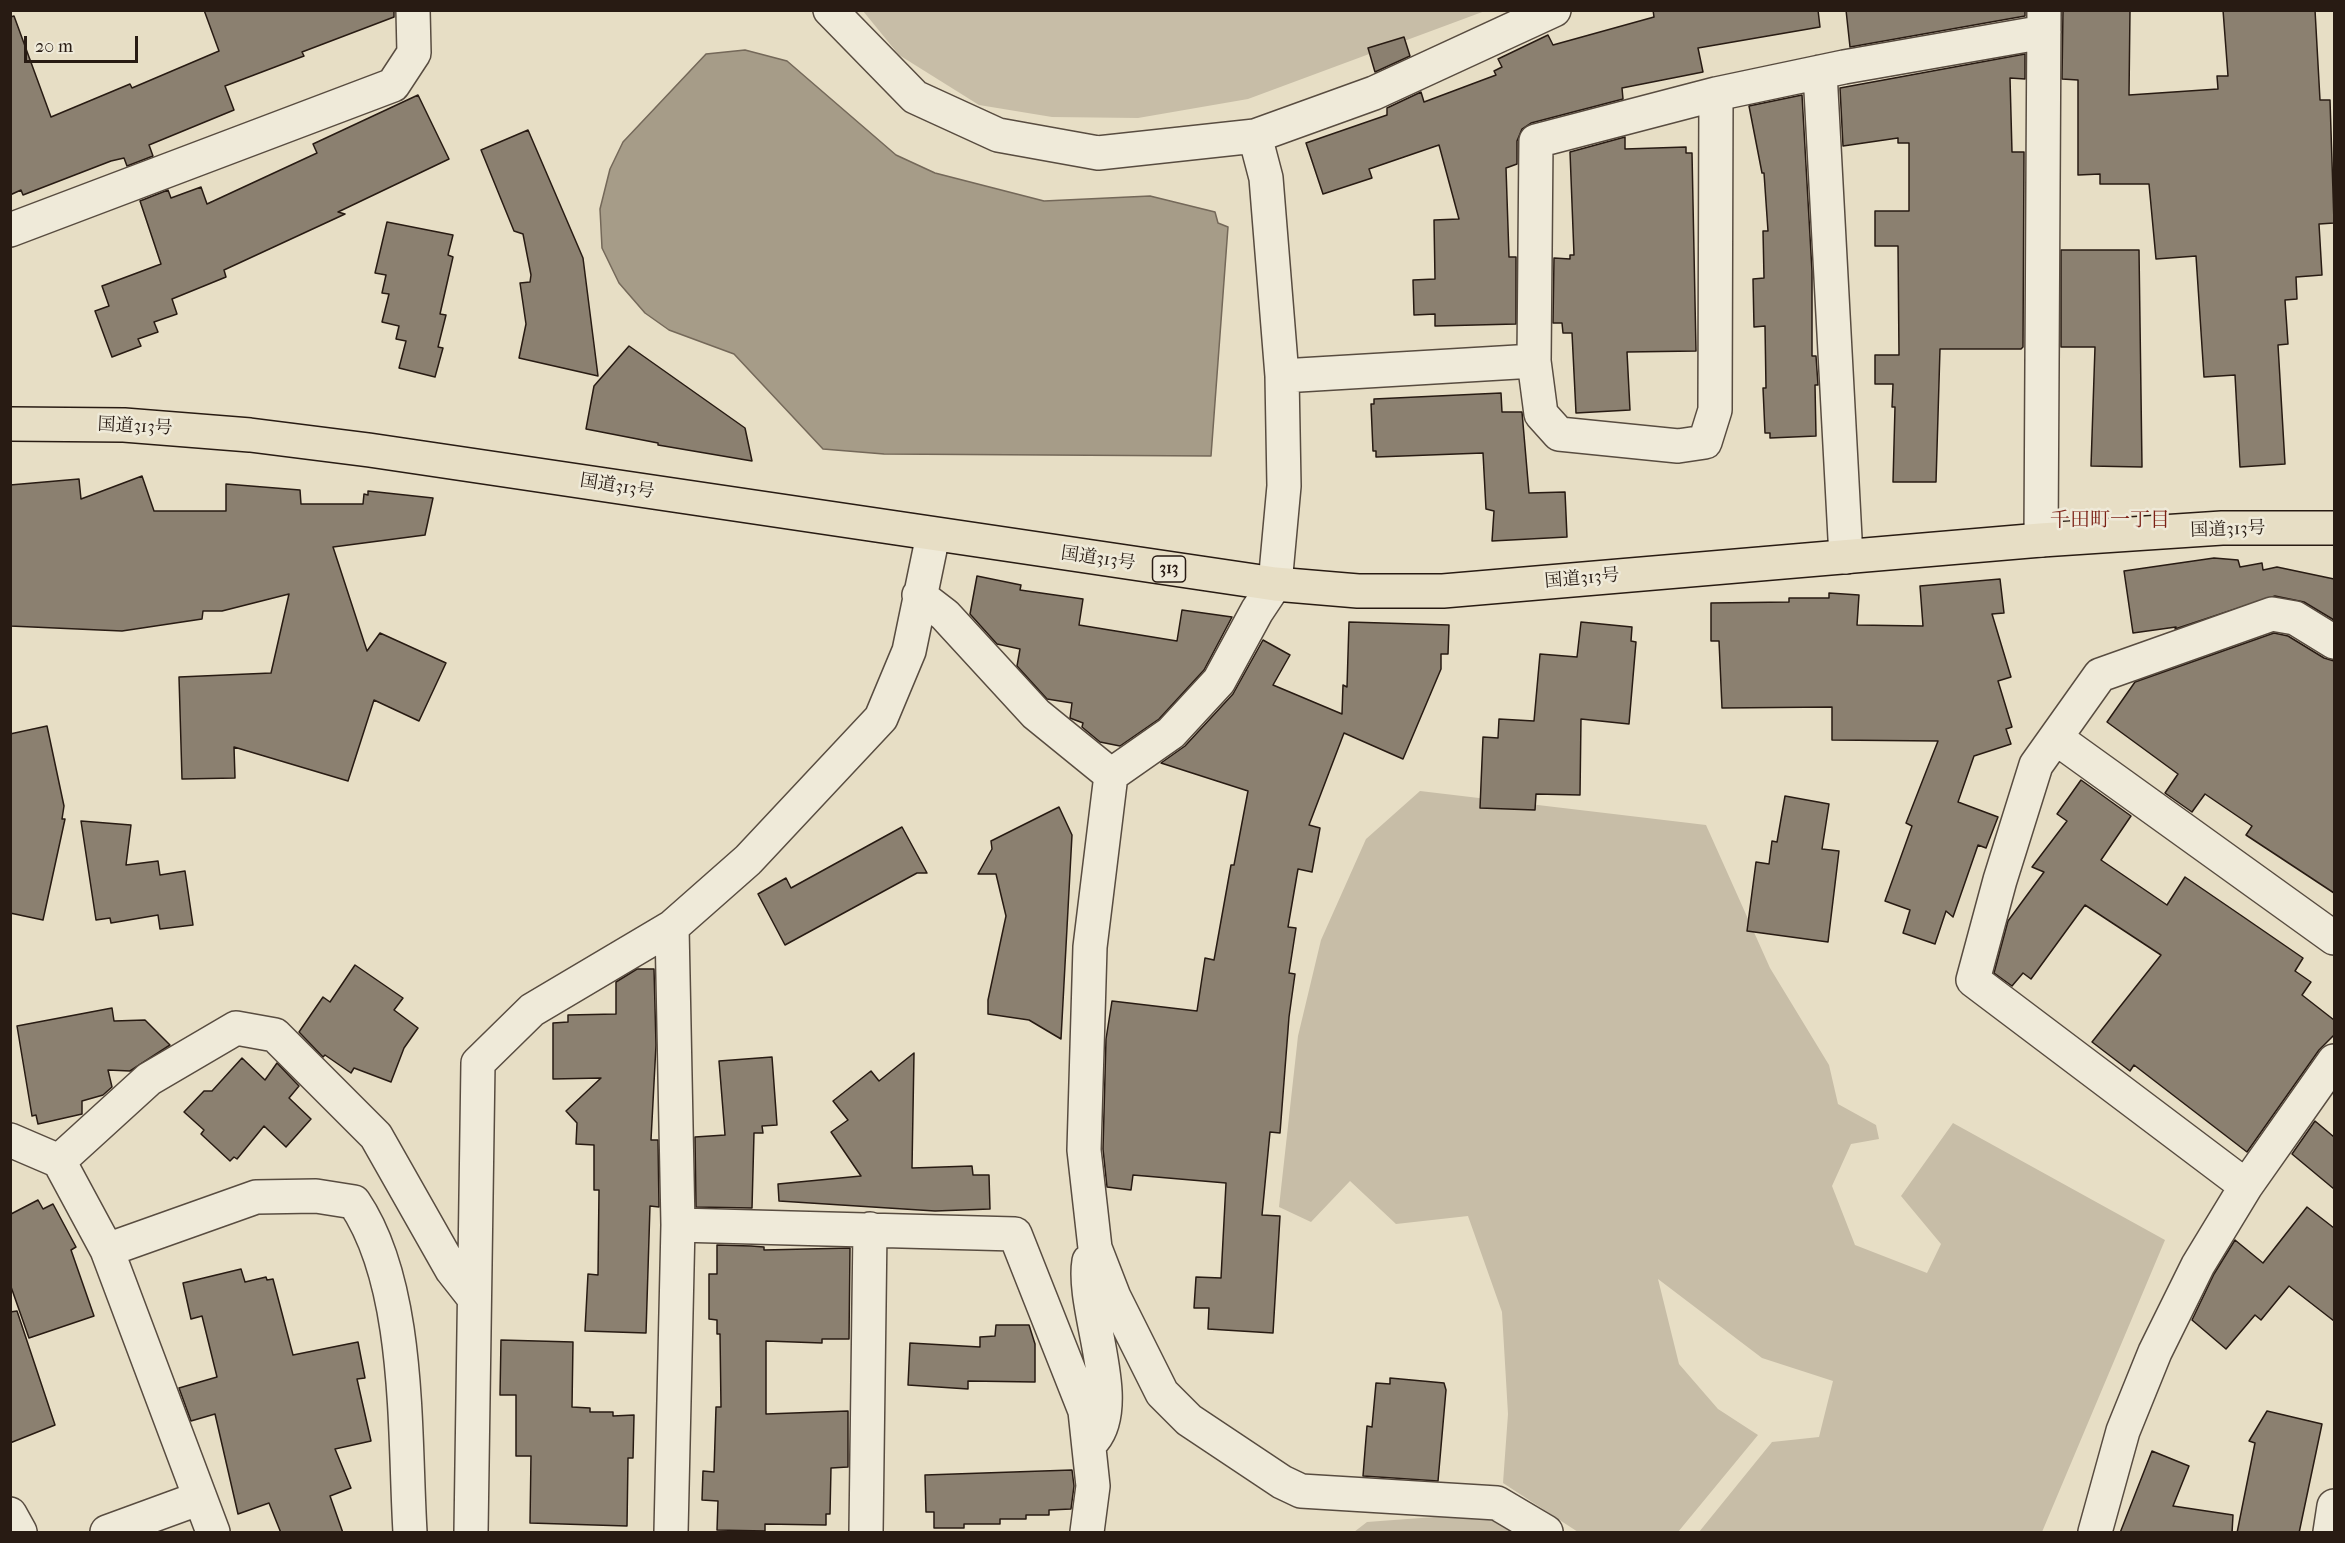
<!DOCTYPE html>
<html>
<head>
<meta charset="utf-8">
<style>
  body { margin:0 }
  #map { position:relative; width:2345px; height:1543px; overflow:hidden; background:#e7dec5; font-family:"IM FELL French Canon",serif }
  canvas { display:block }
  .frame { position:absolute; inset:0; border:12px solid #281b13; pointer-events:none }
  .scale { position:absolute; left:24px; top:36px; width:114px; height:27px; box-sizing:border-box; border:3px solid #281b13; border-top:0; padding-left:8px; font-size:18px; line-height:21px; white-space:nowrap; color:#281b13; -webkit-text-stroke:4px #efead9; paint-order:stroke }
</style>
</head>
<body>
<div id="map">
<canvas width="2345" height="1543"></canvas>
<div class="frame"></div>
<div class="scale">20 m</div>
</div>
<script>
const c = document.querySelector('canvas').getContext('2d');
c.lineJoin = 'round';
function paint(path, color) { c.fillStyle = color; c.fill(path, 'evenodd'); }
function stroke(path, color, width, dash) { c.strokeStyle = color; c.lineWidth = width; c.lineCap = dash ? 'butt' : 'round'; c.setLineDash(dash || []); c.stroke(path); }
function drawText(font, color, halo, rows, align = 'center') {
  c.font = font + ' "IM FELL French Canon","Noto Serif JP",serif'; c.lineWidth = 5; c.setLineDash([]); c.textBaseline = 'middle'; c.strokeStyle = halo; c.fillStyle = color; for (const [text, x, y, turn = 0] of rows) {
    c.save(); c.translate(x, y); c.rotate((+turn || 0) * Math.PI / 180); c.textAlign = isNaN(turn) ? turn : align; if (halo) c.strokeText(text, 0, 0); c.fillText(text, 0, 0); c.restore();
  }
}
paint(new Path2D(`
  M 863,11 L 1485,11 L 1248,99 L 1138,118 L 1052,117 L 979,105 L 899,55 Z
  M 1420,791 L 1706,825 L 1770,968 L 1829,1065 L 1838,1104 L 1876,1125 L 1879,1139 L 1851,1144 L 1832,1186 L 1855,1245 L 1927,1273 L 1941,1244 L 1901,1196 L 1953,1123 L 2165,1240 L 2042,1532 L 1699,1532 L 1772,1442 L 1819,1437 L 1833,1381 L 1762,1358 L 1658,1279 L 1679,1364 L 1718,1409 L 1758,1435 L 1678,1532 L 1578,1532 L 1503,1483 L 1508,1414 L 1502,1312 L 1468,1216 L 1396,1224 L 1350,1181 L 1311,1222 L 1279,1207 L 1298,1036 L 1321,940 L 1366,839 Z
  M 1488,1513 L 1523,1532 L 1354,1532 L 1367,1522 Z`), '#c7bda7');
const water = new Path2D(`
  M 745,50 L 787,61 L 896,155 L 935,173 L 1044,201 L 1150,196 L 1215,212 L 1218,223 L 1228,227 L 1211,456 L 884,454 L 823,449 L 734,354 L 669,330 L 645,313 L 619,283 L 602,248 L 600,209 L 610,169 L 623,142 L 706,54 Z`);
paint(water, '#a69c88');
stroke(water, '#746859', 1.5);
const building = new Path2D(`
  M 204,10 L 394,10 L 394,17 L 302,52 L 304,56 L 225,86 L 234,110 L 149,145 L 153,156 L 127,166 L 124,158 L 111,161 L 23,195 L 21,190 L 10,195 L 10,17 L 14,16 L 51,117 L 130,84 L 132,88 L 219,51 Z
  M 1653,10 L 1818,10 L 1820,27 L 1698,48 L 1703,72 L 1622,88 L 1623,99 L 1531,123 L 1522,129 L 1517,141 L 1517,164 L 1506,168 L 1509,257 L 1516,257 L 1516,324 L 1435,326 L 1435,314 L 1414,315 L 1413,280 L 1435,279 L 1434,220 L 1459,219 L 1439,145 L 1369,169 L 1372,178 L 1323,194 L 1306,143 L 1387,115 L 1387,108 L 1421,92 L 1424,102 L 1496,75 L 1494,71 L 1502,67 L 1498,59 L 1548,35 L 1553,45 L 1654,17 Z
  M 1846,10 L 2025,10 L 2025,16 L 1850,47 Z
  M 2063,10 L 2130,10 L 2129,95 L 2218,89 L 2217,76 L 2228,76 L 2223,10 L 2315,10 L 2320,100 L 2330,100 L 2334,223 L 2319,224 L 2322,275 L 2296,277 L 2297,299 L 2285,300 L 2288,344 L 2278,345 L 2285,464 L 2240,467 L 2235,375 L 2204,377 L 2196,256 L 2156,259 L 2149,184 L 2100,184 L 2100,174 L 2078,175 L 2078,80 L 2062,79 Z
  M 1404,37 L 1410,56 L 1375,72 L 1368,48 Z
  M 2025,54 L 2025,79 L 2010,78 L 2012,152 L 2024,152 L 2023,347 L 2021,349 L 1940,349 L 1936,482 L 1893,482 L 1895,407 L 1892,407 L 1893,384 L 1875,384 L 1875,355 L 1899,355 L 1898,246 L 1875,246 L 1875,211 L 1909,211 L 1909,143 L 1898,143 L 1898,138 L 1843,146 L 1840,88 Z
  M 418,95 L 449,159 L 338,212 L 345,214 L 224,270 L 226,277 L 172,299 L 177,314 L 154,322 L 158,332 L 138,339 L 141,346 L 112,357 L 95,311 L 109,306 L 102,286 L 161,264 L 140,201 L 168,190 L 171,198 L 201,187 L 207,204 L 317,153 L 313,144 Z
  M 1802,95 L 1812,271 L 1812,356 L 1816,356 L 1818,385 L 1815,385 L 1816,436 L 1770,438 L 1770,433 L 1765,433 L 1763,388 L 1766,388 L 1765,326 L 1754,327 L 1753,279 L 1764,278 L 1763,231 L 1768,231 L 1764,173 L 1762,173 L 1749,106 Z
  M 528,130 L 583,258 L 598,376 L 519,358 L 526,324 L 520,283 L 530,282 L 531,275 L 523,234 L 514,231 L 481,150 Z
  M 1625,137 L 1625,149 L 1686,147 L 1686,153 L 1692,153 L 1696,351 L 1627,352 L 1630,410 L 1576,413 L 1572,333 L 1563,333 L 1562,323 L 1553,323 L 1554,258 L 1570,259 L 1570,255 L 1574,255 L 1570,152 Z
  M 387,222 L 453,235 L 448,255 L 453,257 L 440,314 L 446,315 L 438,347 L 443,348 L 435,377 L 399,368 L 406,341 L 396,339 L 399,326 L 382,322 L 389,294 L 382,293 L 386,275 L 375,273 Z
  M 2061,250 L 2139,250 L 2142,467 L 2091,466 L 2095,347 L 2061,347 Z
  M 629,346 L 745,428 L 752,461 L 658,445 L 658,443 L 586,429 L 594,386 Z
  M 1501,393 L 1502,412 L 1522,412 L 1529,493 L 1565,492 L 1567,537 L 1492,541 L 1494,511 L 1486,509 L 1483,453 L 1376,457 L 1376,451 L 1373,451 L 1371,404 L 1374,404 L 1374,399 Z
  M 142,476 L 154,511 L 226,511 L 226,484 L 300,490 L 301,504 L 363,504 L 364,494 L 368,495 L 368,491 L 433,498 L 425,535 L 333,547 L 367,651 L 380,633 L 446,663 L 419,721 L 374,700 L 348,781 L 234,747 L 235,778 L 182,779 L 179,677 L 271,673 L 289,594 L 222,611 L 203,611 L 202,619 L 122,631 L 10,626 L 10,485 L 79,479 L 81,499 Z
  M 2214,558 L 2238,560 L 2240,567 L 2262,563 L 2263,570 L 2277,567 L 2334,579 L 2334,620 L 2304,602 L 2275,596 L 2175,629 L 2176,627 L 2133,633 L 2124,571 Z
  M 977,576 L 1021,585 L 1020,590 L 1083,599 L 1079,625 L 1177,641 L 1182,610 L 1232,617 L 1204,670 L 1159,719 L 1120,746 L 1100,742 L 1082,727 L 1083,723 L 1070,718 L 1072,703 L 1047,699 L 1017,666 L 1020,649 L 997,644 L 970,614 Z
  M 2000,579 L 2004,613 L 1992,614 L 2011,677 L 1998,681 L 2012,727 L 2006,729 L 2011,744 L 1974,756 L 1958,802 L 1998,817 L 1986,848 L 1978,845 L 1953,917 L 1946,911 L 1935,944 L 1903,933 L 1910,910 L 1885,901 L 1912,826 L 1906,823 L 1938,741 L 1832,740 L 1832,707 L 1722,708 L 1719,641 L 1711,641 L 1711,603 L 1789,602 L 1789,598 L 1829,598 L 1829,593 L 1859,595 L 1857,625 L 1923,626 L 1920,586 Z
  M 1349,622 L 1449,625 L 1448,654 L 1441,654 L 1441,669 L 1403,759 L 1344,733 L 1309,825 L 1320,828 L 1312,872 L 1298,869 L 1288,927 L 1296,928 L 1289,973 L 1295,974 L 1289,1017 L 1280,1133 L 1270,1132 L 1262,1215 L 1280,1216 L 1273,1333 L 1208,1329 L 1209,1308 L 1194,1308 L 1196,1277 L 1221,1278 L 1226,1183 L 1133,1175 L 1131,1190 L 1107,1187 L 1103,1149 L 1106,1039 L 1112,1001 L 1197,1011 L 1205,958 L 1214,960 L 1231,865 L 1234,865 L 1248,791 L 1161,763 L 1185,746 L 1233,694 L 1263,640 L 1290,655 L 1273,685 L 1342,714 L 1343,685 L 1347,687 Z
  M 1581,622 L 1632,627 L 1631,641 L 1636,642 L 1629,724 L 1581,719 L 1580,795 L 1536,794 L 1535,810 L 1480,808 L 1483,737 L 1498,738 L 1499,719 L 1534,721 L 1540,654 L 1577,657 Z
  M 2274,633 L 2288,636 L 2324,658 L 2334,661 L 2334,893 L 2246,835 L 2252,826 L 2205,794 L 2192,812 L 2165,793 L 2178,774 L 2107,722 L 2135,682 Z
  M 47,726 L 64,806 L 62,819 L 65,819 L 43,920 L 10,913 L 10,734 Z
  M 2081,780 L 2131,816 L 2101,860 L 2167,905 L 2185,877 L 2242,916 L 2303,958 L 2295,971 L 2311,982 L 2302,995 L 2334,1020 L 2334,1035 L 2319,1050 L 2247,1152 L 2134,1065 L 2130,1071 L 2092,1042 L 2161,955 L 2085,905 L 2031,979 L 2023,973 L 2012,986 L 1994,973 L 2008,921 L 2044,872 L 2032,867 L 2067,821 L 2057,814 Z
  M 1785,796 L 1829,804 L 1822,849 L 1839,851 L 1828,942 L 1747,931 L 1756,862 L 1769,864 L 1772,841 L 1777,842 Z
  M 1059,807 L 1072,835 L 1061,1039 L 1029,1020 L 988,1014 L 988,1000 L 1006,916 L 996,874 L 978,874 L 992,849 L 991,841 Z
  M 81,821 L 131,825 L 126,865 L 158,861 L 160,875 L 185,871 L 193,925 L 160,929 L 158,915 L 111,923 L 110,918 L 96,920 Z
  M 902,827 L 927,873 L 917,873 L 785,945 L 758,894 L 786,878 L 791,888 Z
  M 355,965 L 403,998 L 394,1010 L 418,1028 L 404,1048 L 391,1082 L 354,1068 L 351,1073 L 325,1055 L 323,1057 L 299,1032 L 323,997 L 330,1002 Z
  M 637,969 L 654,969 L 656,1045 L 651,1140 L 658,1140 L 659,1207 L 650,1206 L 646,1333 L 585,1331 L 588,1274 L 598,1275 L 599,1190 L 594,1190 L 594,1145 L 576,1144 L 577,1123 L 566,1111 L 601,1078 L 553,1079 L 553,1023 L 568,1022 L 568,1015 L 616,1014 L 616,982 Z
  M 112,1008 L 114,1021 L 145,1020 L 170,1045 L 130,1071 L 108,1070 L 112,1087 L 103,1095 L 82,1101 L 82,1114 L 38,1124 L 36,1115 L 32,1116 L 17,1026 Z
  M 914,1053 L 912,1168 L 972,1166 L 973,1175 L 989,1175 L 990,1209 L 935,1211 L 779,1201 L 778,1184 L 861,1176 L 831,1132 L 848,1120 L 833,1101 L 871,1071 L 879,1081 Z
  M 772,1057 L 777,1125 L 762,1126 L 763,1133 L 754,1133 L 752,1208 L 696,1207 L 695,1137 L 725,1135 L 719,1061 Z
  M 242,1058 L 265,1080 L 277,1063 L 299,1086 L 289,1098 L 311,1119 L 286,1147 L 264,1126 L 237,1159 L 234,1157 L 230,1161 L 201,1134 L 204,1130 L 184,1112 L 204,1091 L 212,1091 Z
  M 2315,1121 L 2334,1137 L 2334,1189 L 2292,1154 Z
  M 38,1200 L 43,1209 L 53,1204 L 76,1247 L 71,1250 L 94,1316 L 29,1338 L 10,1284 L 11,1214 Z
  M 2307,1207 L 2334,1228 L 2334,1321 L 2289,1286 L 2261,1320 L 2255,1315 L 2226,1349 L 2192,1320 L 2214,1274 L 2235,1240 L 2263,1263 Z
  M 717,1245 L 751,1246 L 764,1247 L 764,1250 L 850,1248 L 849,1339 L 822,1339 L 822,1343 L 766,1341 L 766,1414 L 848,1411 L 848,1467 L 831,1468 L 830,1514 L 826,1514 L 826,1525 L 765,1524 L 765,1531 L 717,1530 L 718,1501 L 702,1500 L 703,1471 L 714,1472 L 716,1407 L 721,1407 L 720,1334 L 717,1334 L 717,1320 L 709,1319 L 709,1274 L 717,1274 Z
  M 241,1269 L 245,1282 L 266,1277 L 267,1280 L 273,1279 L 293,1355 L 358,1342 L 365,1378 L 357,1379 L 371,1441 L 335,1449 L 351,1488 L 330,1496 L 343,1533 L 281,1533 L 269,1503 L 238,1514 L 215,1414 L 191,1421 L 179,1388 L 217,1377 L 202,1316 L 191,1319 L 183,1283 Z
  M 17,1311 L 55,1425 L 10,1443 L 10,1312 Z
  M 996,1325 L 1029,1325 L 1035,1344 L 1035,1382 L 968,1381 L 968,1389 L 908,1385 L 910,1343 L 980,1347 L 980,1337 L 995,1336 Z
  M 501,1340 L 573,1342 L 572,1407 L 590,1408 L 590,1412 L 613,1412 L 613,1416 L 634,1415 L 633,1458 L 628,1458 L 627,1526 L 530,1523 L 531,1456 L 516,1456 L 516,1395 L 500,1395 Z
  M 1390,1378 L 1444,1383 L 1446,1390 L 1438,1481 L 1363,1476 L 1367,1426 L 1372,1427 L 1376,1383 L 1390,1384 Z
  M 2267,1411 L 2322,1424 L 2299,1533 L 2237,1533 L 2255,1443 L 2249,1441 Z
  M 2152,1451 L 2189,1466 L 2173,1506 L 2233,1515 L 2232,1533 L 2120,1533 Z
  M 1072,1470 L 1074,1486 L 1071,1509 L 1049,1510 L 1049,1515 L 1026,1515 L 1026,1519 L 1000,1519 L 1000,1524 L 964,1524 L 964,1528 L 934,1528 L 934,1512 L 926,1512 L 925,1475 Z`);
paint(building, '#8b8070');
stroke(building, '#281b13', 1.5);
const minor = new Path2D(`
  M 830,10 L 915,97 L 998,135 L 1098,153 L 1255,136 L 1374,93 L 1554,10
  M 1820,72 L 1846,557
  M 1255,136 L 1266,178 L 1282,376 L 1284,486 L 1275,584 L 1257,611 L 1219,681 L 1171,733 L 1111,775 L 1090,947 L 1084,1150 L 1095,1248 L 1114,1297 L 1162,1393 L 1189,1420 L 1282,1482 L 1301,1491 L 1497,1503 L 1546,1532
  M 10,230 L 393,85 L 414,53 L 413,10
  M 1534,361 L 1541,414 L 1559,434 L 1678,446 L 1705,442 L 1715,410 L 1716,94
  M 1282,376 L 1534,361 L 1536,141 L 1716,94 L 1844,67 L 2044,32
  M 2041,540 L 2044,11
  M 919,595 L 945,615 L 1036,714 L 1111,775
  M 2056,738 L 2334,938
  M 10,1140 L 59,1161 L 149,1079 L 236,1028 L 275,1035 L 376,1136 L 452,1270 L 474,1298
  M 59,1161 L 107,1250
  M 2246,1186 L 1973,980 L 2000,880 L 2036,765 L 2100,675 L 2272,614 L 2295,618 L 2334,642
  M 678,1225 L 1015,1234 L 1085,1411 L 1093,1486 L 1087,1532
  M 1089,1261 C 1081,1307 1125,1401 1094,1439
  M 10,1514 L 20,1532
  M 107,1532 L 200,1498
  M 213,1532 L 107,1250 L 256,1197 L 316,1196 L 354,1202 C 411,1286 404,1433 410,1532
  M 471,1532 L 478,1063 L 532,1010 L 672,927 L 748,860 L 881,718 L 909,651 L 933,535
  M 671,1532 L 678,1225 L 672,927
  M 866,1532 L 870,1229
  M 2095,1532 L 2123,1431 L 2155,1352 L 2198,1265 L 2246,1186 L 2334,1061
  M 2330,1532 L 2334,1506`);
const trunk = new Path2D(`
  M 10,424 L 124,425 L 250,435 L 369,450 L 1275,584 L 1358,591 L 1443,591 L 2041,540 L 2222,528 L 2334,528`);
stroke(minor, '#584c40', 36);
stroke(trunk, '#281b13', 36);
stroke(minor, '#efead9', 33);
stroke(trunk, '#e7dec5', 33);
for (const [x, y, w] of [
  [1169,569,33]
]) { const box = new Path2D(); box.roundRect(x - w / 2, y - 13, w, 26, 4.5); c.fillStyle = '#efead9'; c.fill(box); stroke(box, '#281b13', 1.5); }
drawText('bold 16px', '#281b13', null, [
  ["313",1169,569]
]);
drawText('18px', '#281b13', '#efead9', [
  ["国道313号",135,427,3],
  ["国道313号",617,487,9],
  ["国道313号",2228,530,-2],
  ["国道313号",1098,559,8],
  ["国道313号",1582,579,-5]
]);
drawText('20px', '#7a1f14', '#efead9', [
  ["千田町一丁目",2110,521]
]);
</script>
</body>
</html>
